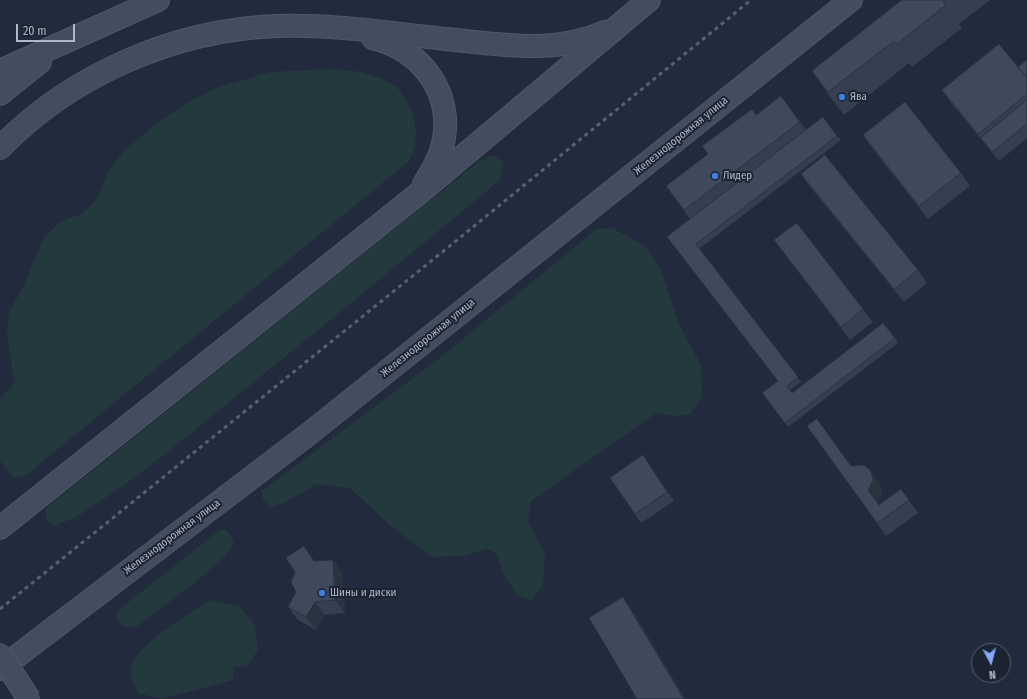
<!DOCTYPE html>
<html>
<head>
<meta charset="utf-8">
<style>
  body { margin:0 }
  #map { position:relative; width:1027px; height:699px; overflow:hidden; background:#222b3d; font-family:"Fira Sans Condensed",sans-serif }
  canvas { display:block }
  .north { position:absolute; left:971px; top:643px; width:40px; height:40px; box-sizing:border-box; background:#1b2331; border:1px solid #575f6d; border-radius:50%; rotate:173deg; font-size:11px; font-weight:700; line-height:16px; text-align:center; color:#b1b8c8 }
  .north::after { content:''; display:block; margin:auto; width:14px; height:18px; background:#83a9fb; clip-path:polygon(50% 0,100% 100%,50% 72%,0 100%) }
  .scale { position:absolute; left:16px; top:24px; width:59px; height:18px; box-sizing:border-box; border:2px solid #b1b8c8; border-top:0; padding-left:5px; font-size:12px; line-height:14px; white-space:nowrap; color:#b1b8c8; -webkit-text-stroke:3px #1b2331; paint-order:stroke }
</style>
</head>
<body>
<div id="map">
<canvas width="1027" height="699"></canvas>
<div class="north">N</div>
<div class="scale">20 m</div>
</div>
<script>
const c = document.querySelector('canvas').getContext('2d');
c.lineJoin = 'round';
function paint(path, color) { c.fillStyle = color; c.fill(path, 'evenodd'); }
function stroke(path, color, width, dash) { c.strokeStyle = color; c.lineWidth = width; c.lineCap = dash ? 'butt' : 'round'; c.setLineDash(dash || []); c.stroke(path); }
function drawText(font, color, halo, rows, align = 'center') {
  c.font = font + ' "Fira Sans Condensed",sans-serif'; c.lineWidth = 4; c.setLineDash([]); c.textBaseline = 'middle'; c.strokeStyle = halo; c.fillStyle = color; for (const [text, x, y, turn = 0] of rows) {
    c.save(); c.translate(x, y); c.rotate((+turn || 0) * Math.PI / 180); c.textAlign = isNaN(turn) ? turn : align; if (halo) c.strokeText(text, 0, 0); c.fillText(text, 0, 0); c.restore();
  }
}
paint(new Path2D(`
  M 333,69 L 361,72 L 380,78 L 398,88 L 412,110 L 416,133 L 415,148 L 408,162 L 26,475 L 14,478 L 0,461 L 0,399 L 14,383 L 7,331 L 9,312 L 22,289 L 44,237 L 60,222 L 81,214 L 96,201 L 107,174 L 122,153 L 156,124 L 187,103 L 219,87 L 270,72 Z
  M 495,156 L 502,161 L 503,169 L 500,180 L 339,313 L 170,450 L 127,483 L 75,518 L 55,525 L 49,523 L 46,516 L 46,508 L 477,163 L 488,157 Z
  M 612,228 L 645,246 L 661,270 L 679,324 L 701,365 L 702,397 L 690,414 L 672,416 L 656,413 L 531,501 L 528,521 L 545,555 L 543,585 L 532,600 L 517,595 L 504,575 L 497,554 L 487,549 L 464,556 L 431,557 L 390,525 L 350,488 L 316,484 L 286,502 L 271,507 L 263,500 L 262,491 L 436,361 L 597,229 Z
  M 225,530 C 230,534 235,539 233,545 C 230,559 152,615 137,626 L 126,628 C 119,623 116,620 117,611 L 219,531 Z
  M 210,600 L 239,606 L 255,625 L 258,650 L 247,666 L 234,667 L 233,680 L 162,699 L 138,693 C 134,684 128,674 132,664 C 143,640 188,615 210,600 Z`), '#24393e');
const secondary = new Path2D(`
  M 373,38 C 425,51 457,98 441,151 C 437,163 430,174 424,184
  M 0,71 L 158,0
  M 0,94 L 40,62
  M 0,148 C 71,75 174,30 276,26 C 332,24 390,33 446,39 C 499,44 554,55 605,32
  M 0,528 L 418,194 L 649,0
  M 0,669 L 310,433 L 851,0`);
stroke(secondary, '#515867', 24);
stroke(secondary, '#444c60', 22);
stroke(new Path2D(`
  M 0,609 L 446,249 L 751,0`), '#586174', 3, [4, 4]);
const secondaryBridge = new Path2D(`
  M 0,654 L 29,699`);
stroke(secondaryBridge, '#515867', 24, []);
stroke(secondaryBridge, '#444c60', 22);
paint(new Path2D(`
  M 902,0 L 990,0 L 959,24 L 962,28 L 912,67 L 909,63 L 844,115 L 828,94 L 812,71 Z
  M 1027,60 L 1027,138 L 999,161 L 951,103 L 942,90 L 1018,67 Z
  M 756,115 L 800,122 L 806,130 L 837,136 L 841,140 L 699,249 L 801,382 L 790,390 L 792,393 L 895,338 L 898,343 L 788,427 L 762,393 L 778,381 L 667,237 L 690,219 L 666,186 L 708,154 Z
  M 863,135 L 961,173 L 970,186 L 928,219 L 872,148 Z
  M 801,174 L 918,270 L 927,283 L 904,302 L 810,187 Z
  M 774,240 L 863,309 L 873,322 L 850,340 L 784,253 Z
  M 807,426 L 851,466 L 871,471 L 880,484 L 882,493 L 877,503 L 879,505 L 901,489 L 918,513 L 886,536 Z
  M 643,455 L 674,501 L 641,523 L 610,478 Z
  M 333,560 L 342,573 L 345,613 L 325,615 L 316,630 L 298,620 L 288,607 L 314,561 Z`), '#353f4f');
paint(new Path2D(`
  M 871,471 L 880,484 L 882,493 L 877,503 L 868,490 Z
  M 333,560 L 342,573 L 345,613 L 335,600 Z
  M 623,597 L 635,614 L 686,699 L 684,699 Z
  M 315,602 L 325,615 L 316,630 L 306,617 Z`), '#2b3340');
const building = new Path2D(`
  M 902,0 L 945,0 L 943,2 L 946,5 L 897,44 L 894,41 L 828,92 L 812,71 Z
  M 999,44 L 1027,78 L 1027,94 L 978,134 L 942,90 Z
  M 1027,60 L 1027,78 L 1018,67 Z
  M 781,96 L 800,122 L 684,210 L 666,186 L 708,154 L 702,146 L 752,109 L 756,115 Z
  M 1027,100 L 1027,124 L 992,152 L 981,138 Z
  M 905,102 L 961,173 L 919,206 L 863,135 Z
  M 823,117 L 837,136 L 696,244 L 798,377 L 787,386 L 792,393 L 883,323 L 895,338 L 785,423 L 762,393 L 778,381 L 667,237 Z
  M 825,155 L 918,270 L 894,289 L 801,174 Z
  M 797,223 L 863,309 L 841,327 L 774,240 Z
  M 817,419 L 851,466 L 864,465 L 871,471 L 873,480 L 868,490 L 879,505 L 901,489 L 909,500 L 877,523 L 807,426 Z
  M 643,455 L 667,492 L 635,514 L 610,478 Z
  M 304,546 L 314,561 L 333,560 L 335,600 L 315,602 L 306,617 L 288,607 L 296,592 L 291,582 L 295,572 L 286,558 Z
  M 623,597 L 684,699 L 637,699 L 589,618 Z`);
paint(building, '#3e495c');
stroke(building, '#2b3340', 1);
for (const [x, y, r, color] of [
  [842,97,4,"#3f7fe0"],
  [715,176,4,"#3f7fe0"],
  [322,593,4,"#3f7fe0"]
]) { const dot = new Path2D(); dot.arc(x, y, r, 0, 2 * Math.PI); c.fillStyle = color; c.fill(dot); stroke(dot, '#1b2331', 1.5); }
drawText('11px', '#b1b8c8', '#1b2331', [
  ["Ява",850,97],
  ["Лидер",723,176],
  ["Шины и диски",330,593]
], 'left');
drawText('11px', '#b1b8c8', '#1b2331', [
  ["Железнодорожная улица",681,136,-39],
  ["Железнодорожная улица",428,338,-39],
  ["Железнодорожная улица",172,537,-37]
]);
</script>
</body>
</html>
